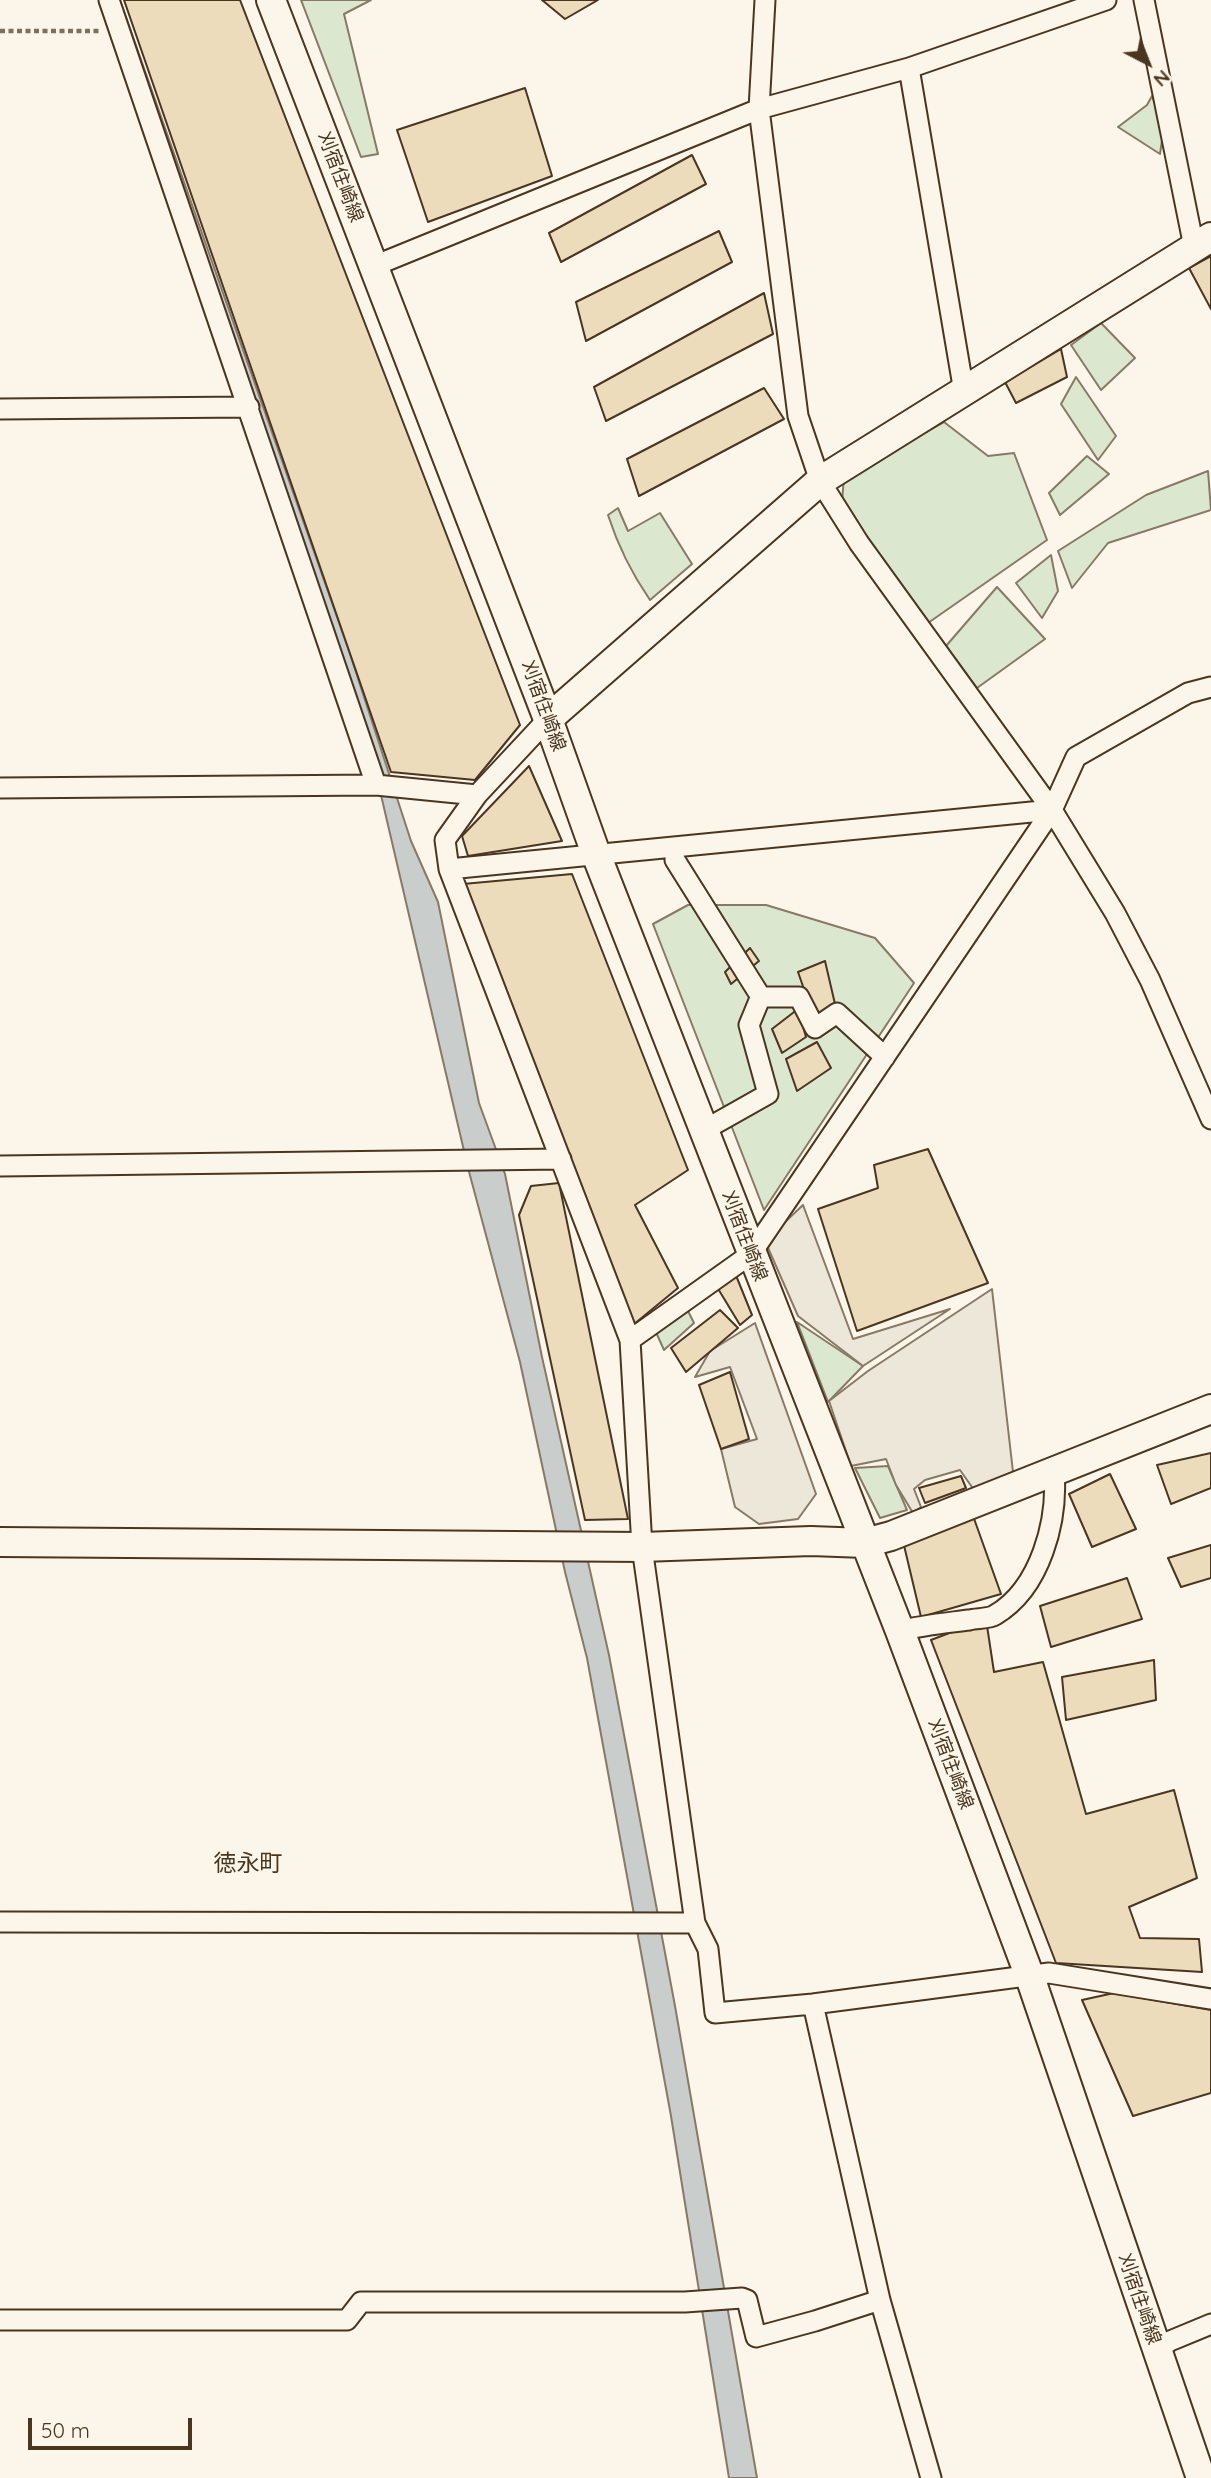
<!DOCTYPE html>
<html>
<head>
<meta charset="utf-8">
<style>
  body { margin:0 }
  #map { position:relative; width:1211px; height:2478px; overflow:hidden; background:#fbf6e9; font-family:Quicksand,sans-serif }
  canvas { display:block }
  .north { position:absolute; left:1113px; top:28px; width:70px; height:70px; -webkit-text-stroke:5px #fbf6e9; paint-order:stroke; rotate:138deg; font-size:19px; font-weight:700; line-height:28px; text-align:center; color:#4a3520 }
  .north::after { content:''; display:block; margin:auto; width:24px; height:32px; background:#4a3520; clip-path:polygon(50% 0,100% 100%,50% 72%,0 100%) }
  .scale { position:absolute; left:28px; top:2418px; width:164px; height:32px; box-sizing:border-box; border:4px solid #4a3520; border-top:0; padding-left:9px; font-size:21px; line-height:24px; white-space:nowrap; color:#4a3520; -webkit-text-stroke:5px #fbf6e9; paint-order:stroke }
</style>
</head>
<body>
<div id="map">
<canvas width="1211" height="2478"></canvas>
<div class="north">N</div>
<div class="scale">50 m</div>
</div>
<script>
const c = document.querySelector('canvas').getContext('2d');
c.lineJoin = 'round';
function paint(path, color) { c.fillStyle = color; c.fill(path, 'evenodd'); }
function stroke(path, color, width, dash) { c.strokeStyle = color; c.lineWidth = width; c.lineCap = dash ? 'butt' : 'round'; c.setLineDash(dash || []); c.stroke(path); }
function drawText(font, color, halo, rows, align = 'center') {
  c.font = font + ' Quicksand,"Noto Sans JP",sans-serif'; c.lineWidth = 5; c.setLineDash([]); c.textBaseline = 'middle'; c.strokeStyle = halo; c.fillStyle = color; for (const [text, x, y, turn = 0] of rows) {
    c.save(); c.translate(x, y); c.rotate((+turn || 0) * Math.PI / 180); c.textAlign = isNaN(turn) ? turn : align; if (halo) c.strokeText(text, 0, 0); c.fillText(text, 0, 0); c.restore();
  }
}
const green = new Path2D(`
  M 301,0 L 371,0 L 344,14 L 378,154 L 361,157 Z
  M 1152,96 L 1164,127 L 1160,154 L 1118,127 L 1147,105 Z
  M 1101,323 L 1135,358 L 1101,390 L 1071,345 Z
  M 1076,377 L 1116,436 L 1098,460 L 1061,404 Z
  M 944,422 L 988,456 L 1014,453 L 1047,540 L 928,623 L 842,502 L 844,477 Z
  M 1087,456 L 1109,474 L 1060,515 L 1049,493 Z
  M 1208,471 L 1211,510 L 1108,543 L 1072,588 L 1058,551 L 1146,495 Z
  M 618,508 L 628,531 L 660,513 L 692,564 L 650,600 C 632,574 618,546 608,515 Z
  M 1051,555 L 1058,591 L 1042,618 L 1016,583 Z
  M 997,587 L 1045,639 L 977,688 L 946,646 Z
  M 688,905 L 766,905 L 875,938 L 914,983 L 764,1210 L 653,924 Z
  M 686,1307 L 694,1323 L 664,1350 L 655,1330 Z
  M 797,1322 L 863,1366 L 828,1402 Z
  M 888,1466 L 907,1510 L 880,1518 L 855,1468 Z`);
paint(green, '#dce7d0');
stroke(green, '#887966', 2);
const parking = new Path2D(`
  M 803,1205 L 853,1339 L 950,1309 L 863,1366 L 798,1316 L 765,1241 Z
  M 992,1289 L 1013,1472 L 974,1490 L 960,1470 L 925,1480 L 914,1489 L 921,1507 L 913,1513 L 896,1485 L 886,1459 L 851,1466 L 829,1401 L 868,1371 Z
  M 755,1323 L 816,1494 L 798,1519 L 759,1524 L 735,1507 L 721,1449 L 757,1439 L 730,1367 L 695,1377 L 710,1351 Z`);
paint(parking, '#ede7d9');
stroke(parking, '#887966', 2);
const water = new Path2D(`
  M 112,0 L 120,0 L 350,654 L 411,841 L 438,902 L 479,1103 L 505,1174 L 542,1357 L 609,1655 L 675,2006 L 757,2478 L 729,2478 L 671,2116 L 587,1658 L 565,1572 L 520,1362 L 468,1168 L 381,795 L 334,648 Z`);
paint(water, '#c9cecd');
stroke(water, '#887966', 2);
const building = new Path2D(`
  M 124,0 L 240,0 L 520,725 L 475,780 L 391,772 Z
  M 542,0 L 598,0 L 565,19 Z
  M 525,88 L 552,176 L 428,222 L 397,130 Z
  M 692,155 L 706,184 L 561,262 L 549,233 Z
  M 719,231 L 732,262 L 586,341 L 576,302 Z
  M 1211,256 L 1211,309 L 1189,268 Z
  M 764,293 L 773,334 L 606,421 L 594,387 Z
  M 1061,349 L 1067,377 L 1016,403 L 1005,382 Z
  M 764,388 L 784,419 L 639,496 L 627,459 Z
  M 529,766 L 562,841 L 468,856 L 462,836 Z
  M 572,874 L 688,1170 L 635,1205 L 678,1288 L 633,1325 L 463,884 Z
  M 750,948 L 759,961 L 731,984 L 725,972 Z
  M 825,961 L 835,1004 L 814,1018 L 798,972 Z
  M 798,1009 L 806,1037 L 782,1053 L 772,1029 Z
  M 817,1042 L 831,1068 L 797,1091 L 786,1059 Z
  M 928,1149 L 988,1283 L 857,1331 L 818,1209 L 878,1188 L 874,1165 Z
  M 559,1183 L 628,1519 L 585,1520 L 519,1215 L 531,1186 Z
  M 735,1273 L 752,1315 L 740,1325 L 717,1287 Z
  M 720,1310 L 738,1328 L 686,1372 L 671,1348 Z
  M 730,1372 L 749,1439 L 721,1449 L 699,1385 Z
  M 1211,1453 L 1211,1488 L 1171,1504 L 1157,1465 Z
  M 1110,1474 L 1136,1529 L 1092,1547 L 1069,1494 Z
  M 961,1476 L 966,1488 L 925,1503 L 919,1488 Z
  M 972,1513 L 1001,1594 L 921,1617 L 902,1537 Z
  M 1211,1545 L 1211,1578 L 1181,1587 L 1168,1558 Z
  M 1127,1578 L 1142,1619 L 1051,1647 L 1040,1606 Z
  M 986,1619 L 994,1672 L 1043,1662 L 1086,1814 L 1174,1790 L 1197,1878 L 1129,1907 L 1140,1938 L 1199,1939 L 1202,1972 L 1056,1963 L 931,1640 Z
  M 1154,1660 L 1156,1700 L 1066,1720 L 1062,1677 Z
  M 1114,1993 L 1211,2010 L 1211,2093 L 1133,2116 L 1082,2000 Z`);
paint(building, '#ecdcbc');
stroke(building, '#4a3520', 2);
const street = new Path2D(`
  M 109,0 L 376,785
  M 765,0 L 759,109 L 798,416 L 820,481 L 859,543 L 1052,810 L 1115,913 L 1150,980 L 1211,1119
  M 1144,0 L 1194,247
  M 909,68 L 1106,0
  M 374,266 L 759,109 L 909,68 L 964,392
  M 0,409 L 249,407
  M 548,719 L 477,795 L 445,840 L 449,869 L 630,1340 L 642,1547 L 695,1923 L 708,1949 L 715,2013 L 813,2004 L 1049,1973 L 1211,1999
  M 0,788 L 376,785 L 477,795
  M 675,860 L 761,997 L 799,997 L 815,1028 L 837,1013 L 885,1057
  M 449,869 L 1052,810
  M 713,1125 L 768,1094 L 749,1025 L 761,996
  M 0,1166 L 561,1159
  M 630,1340 L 751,1254 L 1052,810 L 1076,757 L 1188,693 L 1211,687
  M 900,1631 C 922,1625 946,1623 969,1620 C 977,1618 989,1619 995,1615 C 1041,1588 1058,1520 1054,1472
  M 0,1922 L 695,1923
  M 813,2004 L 880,2300 L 931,2478
  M 0,2320 L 347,2320 L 361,2302 L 685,2302 L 742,2298 L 747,2300 L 756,2337 L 815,2321 L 880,2300
  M 1156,2350 L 1170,2341 L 1211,2324`);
const secondary = new Path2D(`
  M 271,0 L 548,719 L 596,854 L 900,1631 L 1030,1977 L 1201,2478
  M 548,719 L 820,481 L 1211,237
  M 0,1542 L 642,1547 L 811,1541 L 865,1543 L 891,1536 L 1211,1409`);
stroke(street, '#4a3520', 23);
stroke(secondary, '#4a3520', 32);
stroke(new Path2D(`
  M 0,31 L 101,31`), '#7f6f5c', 4.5, [5, 3.5]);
stroke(street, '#fbf6e9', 19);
stroke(secondary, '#fbf6e9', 28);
drawText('19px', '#4a3520', '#fbf6e9', [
  ["刈宿住崎線",340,177,69],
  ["刈宿住崎線",543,706,70],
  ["刈宿住崎線",744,1236,69],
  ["刈宿住崎線",950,1764,69],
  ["刈宿住崎線",1139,2299,71]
]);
drawText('23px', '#4a3520', '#fbf6e9', [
  ["徳永町",248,1864]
]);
</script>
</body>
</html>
